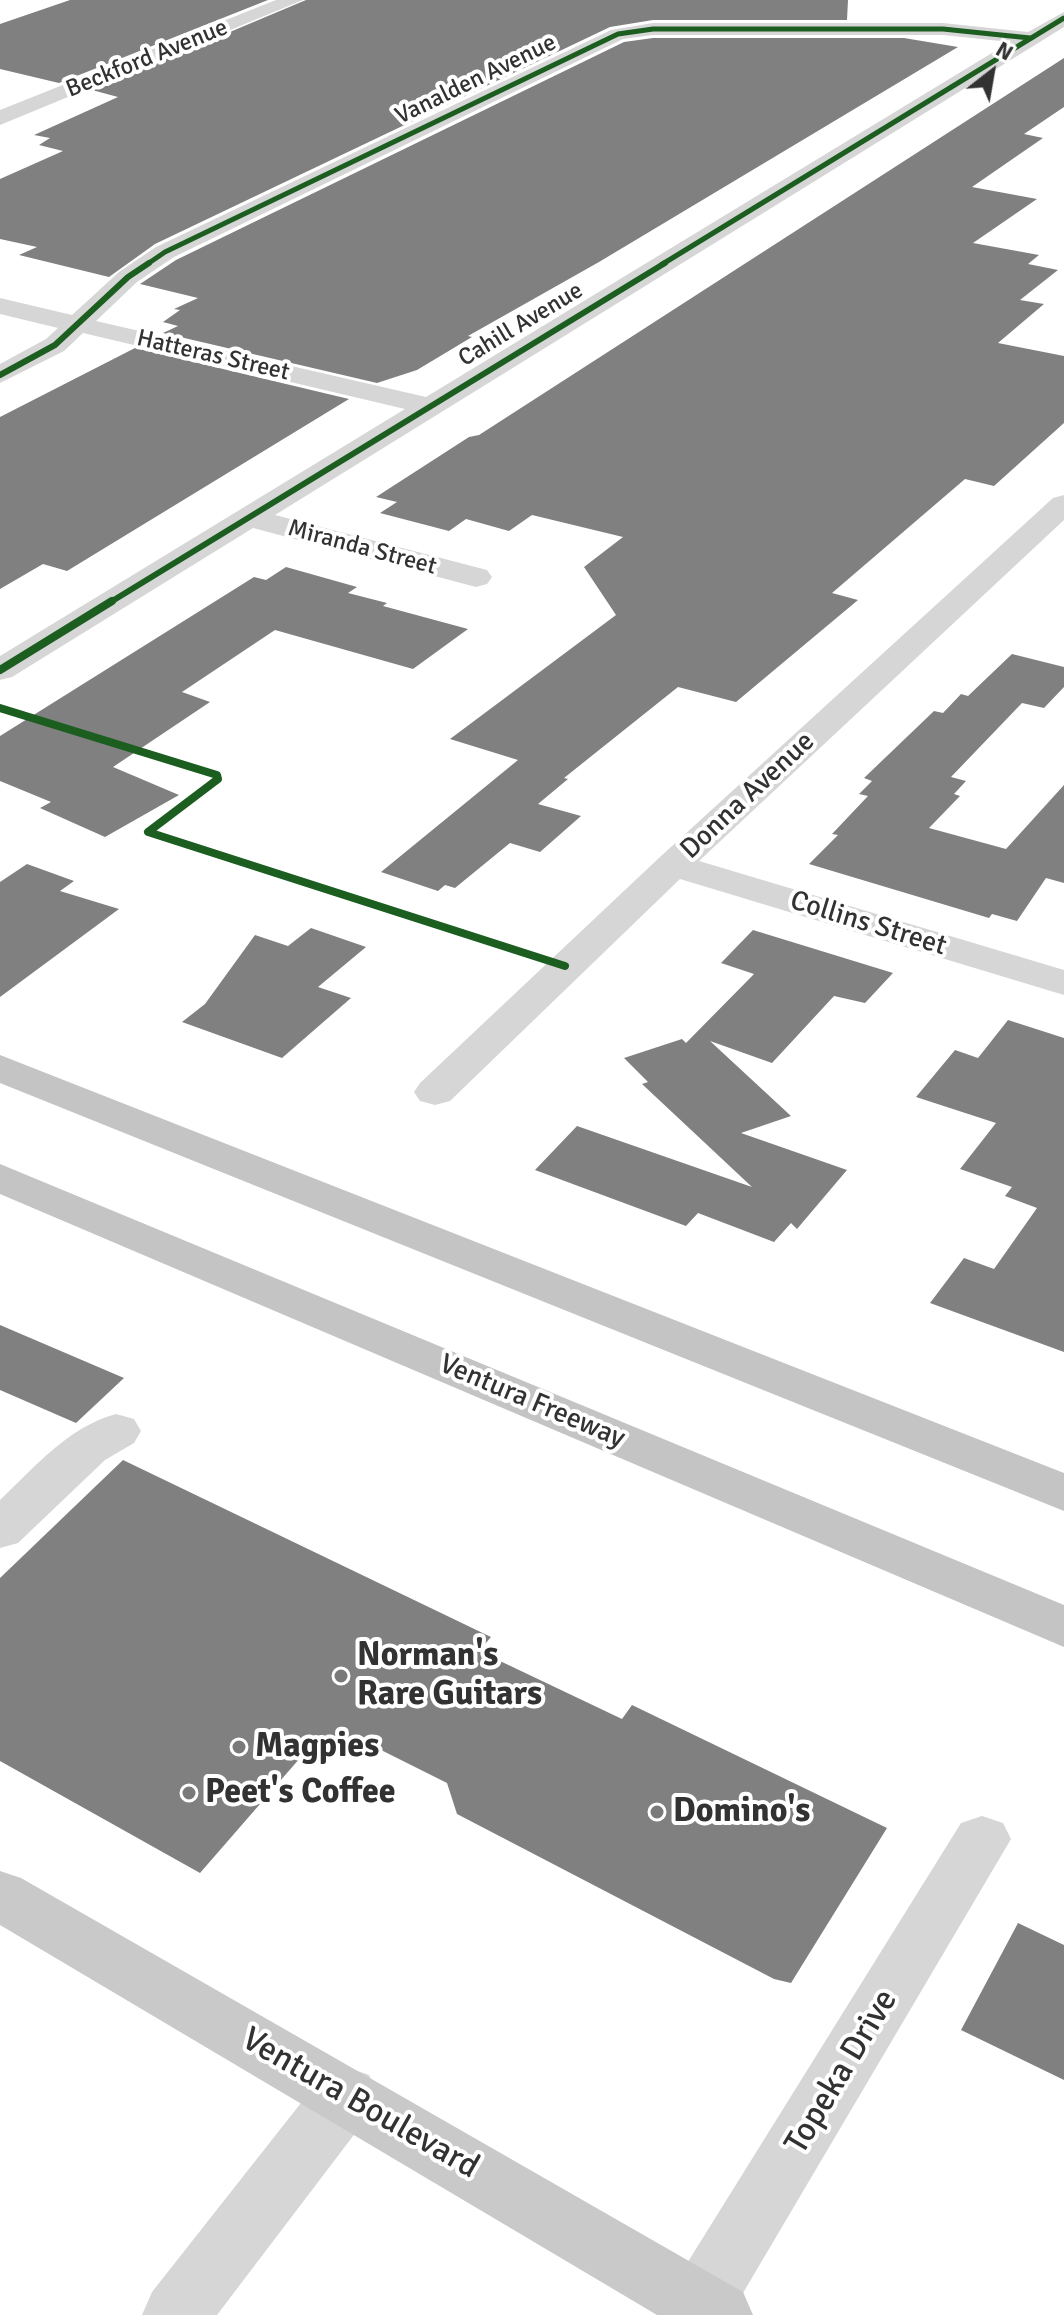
<!DOCTYPE html>
<html>
<head>
<meta charset="utf-8">
<style>
  body { margin:0 }
  #map { position:relative; width:1064px; height:2315px; overflow:hidden; background:#fff; font-family:Signika,sans-serif }
  canvas { display:block }
  .north { position:absolute; left:952px; top:32px; width:80px; height:80px; -webkit-text-stroke:6px #fff; paint-order:stroke; rotate:31deg; font-size:22px; font-weight:700; line-height:32px; text-align:center; color:#323232 }
  .north::after { content:''; display:block; margin:auto; width:28px; height:36px; background:#323232; clip-path:polygon(50% 0,100% 100%,50% 72%,0 100%) }
</style>
</head>
<body>
<div id="map">
<canvas width="1064" height="2315"></canvas>
<div class="north">N</div>
</div>
<script>
const c = document.querySelector('canvas').getContext('2d');
c.lineJoin = 'round';
function paint(path, color) { c.fillStyle = color; c.fill(path, 'evenodd'); }
function stroke(path, color, width, dash) { c.strokeStyle = color; c.lineWidth = width; c.lineCap = dash ? 'butt' : 'round'; c.setLineDash(dash || []); c.stroke(path); }
function drawText(font, color, halo, rows, align = 'center') {
  c.font = font + ' Signika,sans-serif'; c.lineWidth = 8; c.setLineDash([]); c.textBaseline = 'middle'; c.strokeStyle = halo; c.fillStyle = color; for (const [text, x, y, turn = 0] of rows) {
    c.save(); c.translate(x, y); c.rotate((+turn || 0) * Math.PI / 180); c.textAlign = isNaN(turn) ? turn : align; if (halo) c.strokeText(text, 0, 0); c.fillText(text, 0, 0); c.restore();
  }
}
paint(new Path2D(`
  M 70,0 L 268,0 L 59,83 L 0,69 L 0,24 Z
  M 306,0 L 848,0 L 847,20 L 653,20 L 610,27 L 155,244 L 109,277 L 19,255 L 37,247 L 0,239 L 0,179 L 63,151 L 39,145 L 50,138 L 34,135 L 118,97 L 92,90 Z
  M 653,38 L 904,38 L 958,47 L 599,262 L 468,336 L 472,337 L 417,370 L 377,383 L 163,333 L 178,326 L 163,322 L 180,310 L 174,309 L 198,298 L 140,284 L 176,260 L 624,42 Z
  M 1064,58 L 1064,107 L 1024,134 L 1043,138 L 972,187 L 1037,199 L 973,243 L 1039,255 L 1028,264 L 1058,270 L 1020,300 L 1044,304 L 998,343 L 1064,356 L 1064,423 L 994,486 L 965,479 L 832,593 L 858,600 L 736,702 L 678,687 L 564,778 L 568,779 L 538,804 L 581,816 L 540,852 L 510,843 L 455,888 L 445,885 L 438,891 L 381,872 L 518,760 L 450,739 L 616,615 L 584,567 L 623,537 L 532,515 L 509,531 L 466,519 L 449,531 L 380,513 L 397,502 L 376,497 L 469,437 L 479,435 Z
  M 135,348 L 349,399 L 67,571 L 43,564 L 0,589 L 0,417 Z
  M 286,567 L 357,587 L 348,593 L 387,603 L 383,606 L 468,629 L 413,669 L 275,630 L 182,692 L 210,702 L 113,767 L 179,795 L 105,837 L 40,808 L 51,802 L 0,781 L 0,736 L 254,577 L 266,580 Z
  M 1012,654 L 1064,667 L 1064,687 L 1044,708 L 1022,703 L 951,777 L 966,781 L 954,794 L 960,796 L 929,828 L 1006,849 L 1064,785 L 1064,883 L 1046,878 L 1017,921 L 992,914 L 989,918 L 809,864 L 838,835 L 832,834 L 868,796 L 859,794 L 872,781 L 864,778 L 934,711 L 943,713 L 961,694 L 968,696 Z
  M 27,864 L 74,881 L 60,891 L 119,909 L 0,997 L 0,882 Z
  M 311,928 L 366,947 L 318,987 L 351,998 L 282,1058 L 182,1022 L 205,1004 L 255,935 L 288,946 Z
  M 753,930 L 893,973 L 865,1003 L 834,996 L 772,1063 L 710,1041 L 791,1116 L 741,1133 L 847,1170 L 797,1229 L 791,1223 L 774,1242 L 698,1213 L 686,1226 L 535,1170 L 577,1126 L 752,1187 L 642,1084 L 648,1082 L 624,1058 L 682,1039 L 686,1043 L 754,974 L 721,963 Z
  M 1008,1020 L 1064,1038 L 1064,1352 L 930,1303 L 964,1258 L 994,1269 L 1037,1208 L 1005,1196 L 1012,1187 L 960,1169 L 996,1123 L 916,1097 L 955,1050 L 978,1058 Z
  M 0,1325 L 124,1378 L 76,1423 L 0,1390 Z
  M 123,1460 L 491,1637 L 479,1651 L 622,1719 L 632,1705 L 887,1828 L 791,1983 L 774,1979 L 457,1814 L 447,1783 L 365,1742 L 307,1750 L 200,1873 L 0,1761 L 0,1578 Z
  M 1018,1923 L 1064,1945 L 1064,2080 L 961,2030 Z`), '#808080');
paint(new Path2D(`
  M 276,0 L 303,0 L 0,125 L 0,110 Z
  M 1064,12 L 1064,27 L 275,515 L 487,570 L 492,577 L 487,584 L 476,587 L 253,528 L 12,677 L 0,680 L 0,656 L 405,409 L 83,333 L 64,351 L 0,383 L 0,364 L 46,339 L 58,328 L 0,314 L 0,298 L 72,315 L 119,272 L 156,247 L 611,30 L 653,23 L 943,23 L 1028,32 ZM 653,35 L 943,35 L 1010,42 L 426,397 L 96,321 L 137,282 L 174,257 L 623,39 Z
  M 1064,495 L 1064,520 L 699,861 L 1064,970 L 1064,995 L 680,879 L 450,1101 L 435,1105 L 420,1101 L 414,1092 L 420,1083 L 660,857 L 1053,498 Z
  M 116,1414 L 134,1419 L 141,1431 L 134,1443 L 105,1460 L 18,1543 L 0,1548 L 0,1500 C 35,1467 68,1427 116,1414 Z
  M 982,1816 L 1003,1823 L 1011,1839 L 730,2315 L 671,2315 L 666,2303 L 676,2281 L 961,1823 Z
  M 346,2067 L 369,2075 L 378,2095 L 369,2115 L 217,2315 L 142,2315 L 152,2292 L 323,2075 Z`), '#d6d6d6');
paint(new Path2D(`
  M 0,1871 L 21,1878 L 743,2292 L 753,2315 L 657,2315 L 0,1925 Z`), '#c9c9c9');
paint(new Path2D(`
  M 0,1055 L 1064,1473 L 1064,1511 L 0,1083 Z
  M 0,1164 L 1064,1605 L 1064,1647 L 0,1194 Z`), '#c4c4c4');
stroke(new Path2D(`
  M 146,265 L 165,252 L 618,34 L 653,29 L 943,29 L 1030,38
  M 661,265 L 1064,18`), '#1b5e20', 5);
stroke(new Path2D(`
  M 0,375 L 55,345 L 128,277 L 149,263
  M 109,603 L 665,263`), '#1b5e20', 6);
stroke(new Path2D(`
  M 0,670 L 112,601
  M 0,708 L 217,775 L 218,779 L 148,832 L 565,966`), '#1b5e20', 8);
for (const [x, y, r, color] of [
  [341,1676,8,"#7a7a7a"],
  [239,1747,8,"#7a7a7a"],
  [189,1793,8,"#7a7a7a"],
  [657,1812,8,"#7a7a7a"]
]) { const dot = new Path2D(); dot.arc(x, y, r, 0, 2 * Math.PI); c.fillStyle = color; c.fill(dot); stroke(dot, '#fff', 3); }
drawText('24px', '#323232', '#fff', [
  ["Beckford Avenue",147,59,-22],
  ["Vanalden Avenue",476,80,-26],
  ["Cahill Avenue",521,325,-31],
  ["Hatteras Street",213,356,13],
  ["Miranda Street",362,548,15]
]);
drawText('28px', '#323232', '#fff', [
  ["Donna Avenue",748,796,-43],
  ["Collins Street",868,924,17],
  ["Ventura Freeway",532,1402,23]
]);
drawText('bold 34px', '#323232', '#fff', [
  ["Norman's",357,1656],
  ["Rare Guitars",357,1695],
  ["Magpies",255,1747],
  ["Peet's Coffee",205,1793],
  ["Domino's",673,1812]
], 'left');
drawText('34px', '#323232', '#fff', [
  ["Topeka Drive",842,2072,-59],
  ["Ventura Boulevard",360,2104,30]
]);
</script>
</body>
</html>
